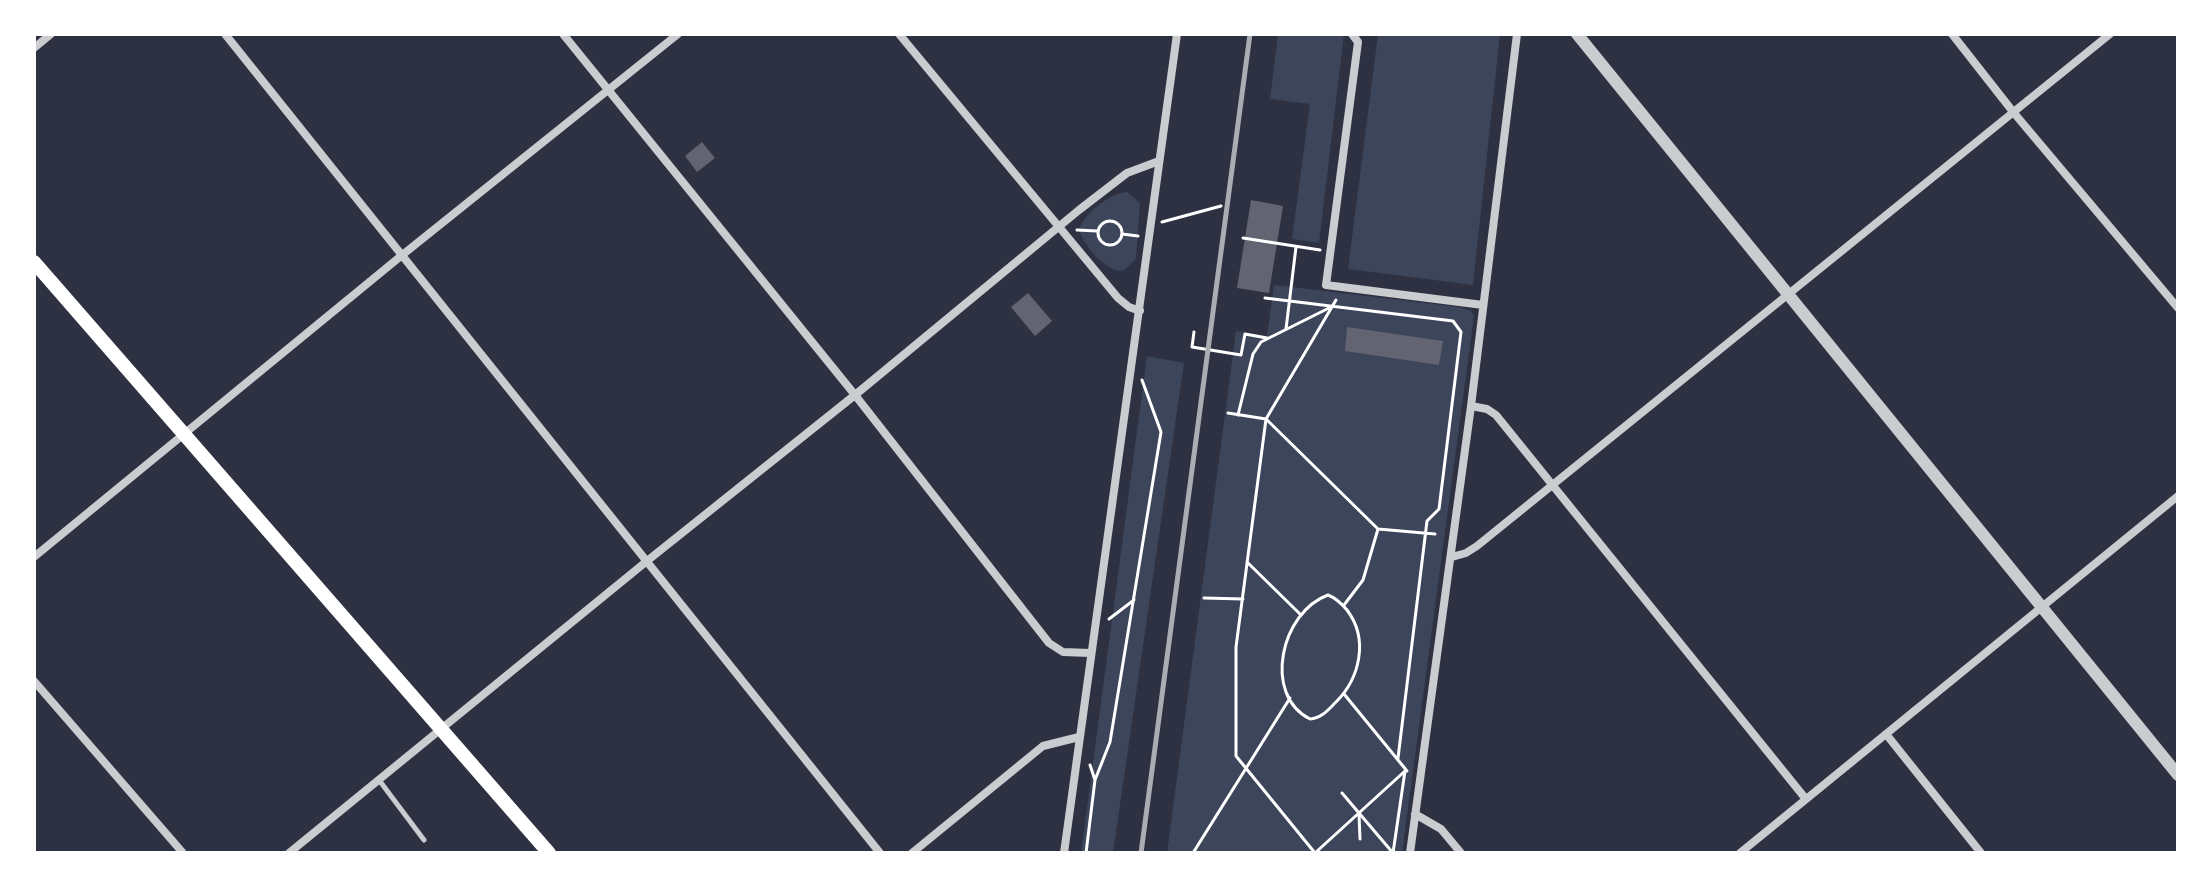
<!DOCTYPE html>
<html>
<head>
<meta charset="utf-8">
<style>
  body { margin:0 }
  #map { position:relative; width:2212px; height:887px; overflow:hidden; background:#2d3142; font-family:Jost,sans-serif }
  canvas { display:block }
  .frame { position:absolute; inset:0; border:36px solid #fff; pointer-events:none }
</style>
</head>
<body>
<div id="map">
<canvas width="2212" height="887"></canvas>
<div class="frame"></div>
</div>
<script>
const c = document.querySelector('canvas').getContext('2d');
c.lineJoin = 'round';
function paint(path, color) { c.fillStyle = color; c.fill(path, 'evenodd'); }
function stroke(path, color, width, dash) { c.strokeStyle = color; c.lineWidth = width; c.lineCap = dash ? 'butt' : 'round'; c.setLineDash(dash || []); c.stroke(path); }
paint(new Path2D(`
  M 1278,34 L 1344,34 L 1319,243 L 1292,239 L 1310,104 L 1270,99 Z
  M 1378,34 L 1500,34 L 1473,285 L 1348,269 Z
  M 1127,192 L 1140,203 L 1136,259 L 1123,271 C 1105,271 1085,247 1079,230 C 1083,214 1110,193 1127,192 Z
  M 1274,285 L 1459,307 L 1471,311 L 1474,316 L 1402,853 L 1167,853 L 1236,331 L 1267,336 Z
  M 1147,356 L 1184,363 L 1113,853 L 1081,853 Z`), '#3c4559');
paint(new Path2D(`
  M 702,142 L 715,158 L 697,172 L 685,156 Z
  M 1251,200 L 1283,206 L 1269,293 L 1237,288 Z
  M 1028,293 L 1052,321 L 1035,336 L 1011,307 Z
  M 1347,327 L 1443,341 L 1439,365 L 1345,351 Z`), '#626471');
stroke(new Path2D(`
  M1098 233a12 12 0 1 1 24 0a12 12 0 1 1-24 0Z
  M 1162,222 L 1221,206
  M 1077,230 L 1097,231
  M 1122,234 L 1138,236
  M 1243,238 L 1320,250
  M 1265,298 L 1453,321 L 1461,332 L 1439,509 L 1427,521 L 1398,758
  M 1336,300 L 1266,419 L 1236,647 L 1236,756 L 1315,853 L 1405,771
  M 1286,329 L 1296,247
  M 1194,332 L 1192,347 L 1241,355 L 1245,334 L 1267,338
  M 1228,413 L 1266,419 L 1378,529 L 1435,534
  M 1238,415 L 1253,354 L 1261,342 L 1331,307
  M 1247,562 L 1301,615
  M 1328,595 C 1336,598 1341,603 1347,610 C 1369,639 1360,678 1336,702 C 1328,710 1322,718 1310,719 C 1262,695 1281,612 1328,595 Z
  M 1204,598 L 1243,599
  M 1344,605 L 1363,580 L 1378,529
  M 1109,619 L 1134,600
  M 1344,694 L 1407,771
  M 1090,765 L 1095,780
  M 1342,793 L 1393,853
  M 1359,814 L 1360,839
  M 1086,853 L 1095,780 L 1110,742 L 1161,432 L 1142,380
  M 1193,853 L 1290,698
  M 1393,853 L 1405,771`), '#fff', 3);
stroke(new Path2D(`
  M 379,780 L 424,840`), '#caccd0', 5);
stroke(new Path2D(`
  M 225,34 L 880,853
  M 563,34 L 855,395 L 1049,643 L 1063,652 L 1090,653
  M 899,34 L 1118,298 L 1129,307 L 1140,311
  M 1352,34 L 1358,42 L 1326,285 L 1483,305
  M 1952,34 L 2014,113 L 2178,308
  M 34,48 L 51,34
  M 1471,406 L 1487,409 L 1496,415 L 1805,798
  M 34,557 L 401,256 L 678,34
  M 1452,557 L 1466,553 L 1477,546 L 2110,34
  M 34,681 L 183,853
  M 1886,734 L 1981,853
  M 1415,814 L 1441,829 L 1461,853
  M 289,853 L 647,561 L 855,395 L 1079,210 L 1127,173 L 1159,161
  M 912,853 L 1043,746 L 1079,737
  M 1064,853 L 1177,34
  M 1410,853 L 1471,406 L 1517,34
  M 1740,853 L 2178,496`), '#caccd0', 8);
stroke(new Path2D(`
  M 1577,34 L 2178,775`), '#caccd0', 12);
stroke(new Path2D(`
  M 34,262 L 549,853`), '#fff', 14);
stroke(new Path2D(`
  M 1141,853 L 1250,34`), '#abadb3', 5);
</script>
</body>
</html>
